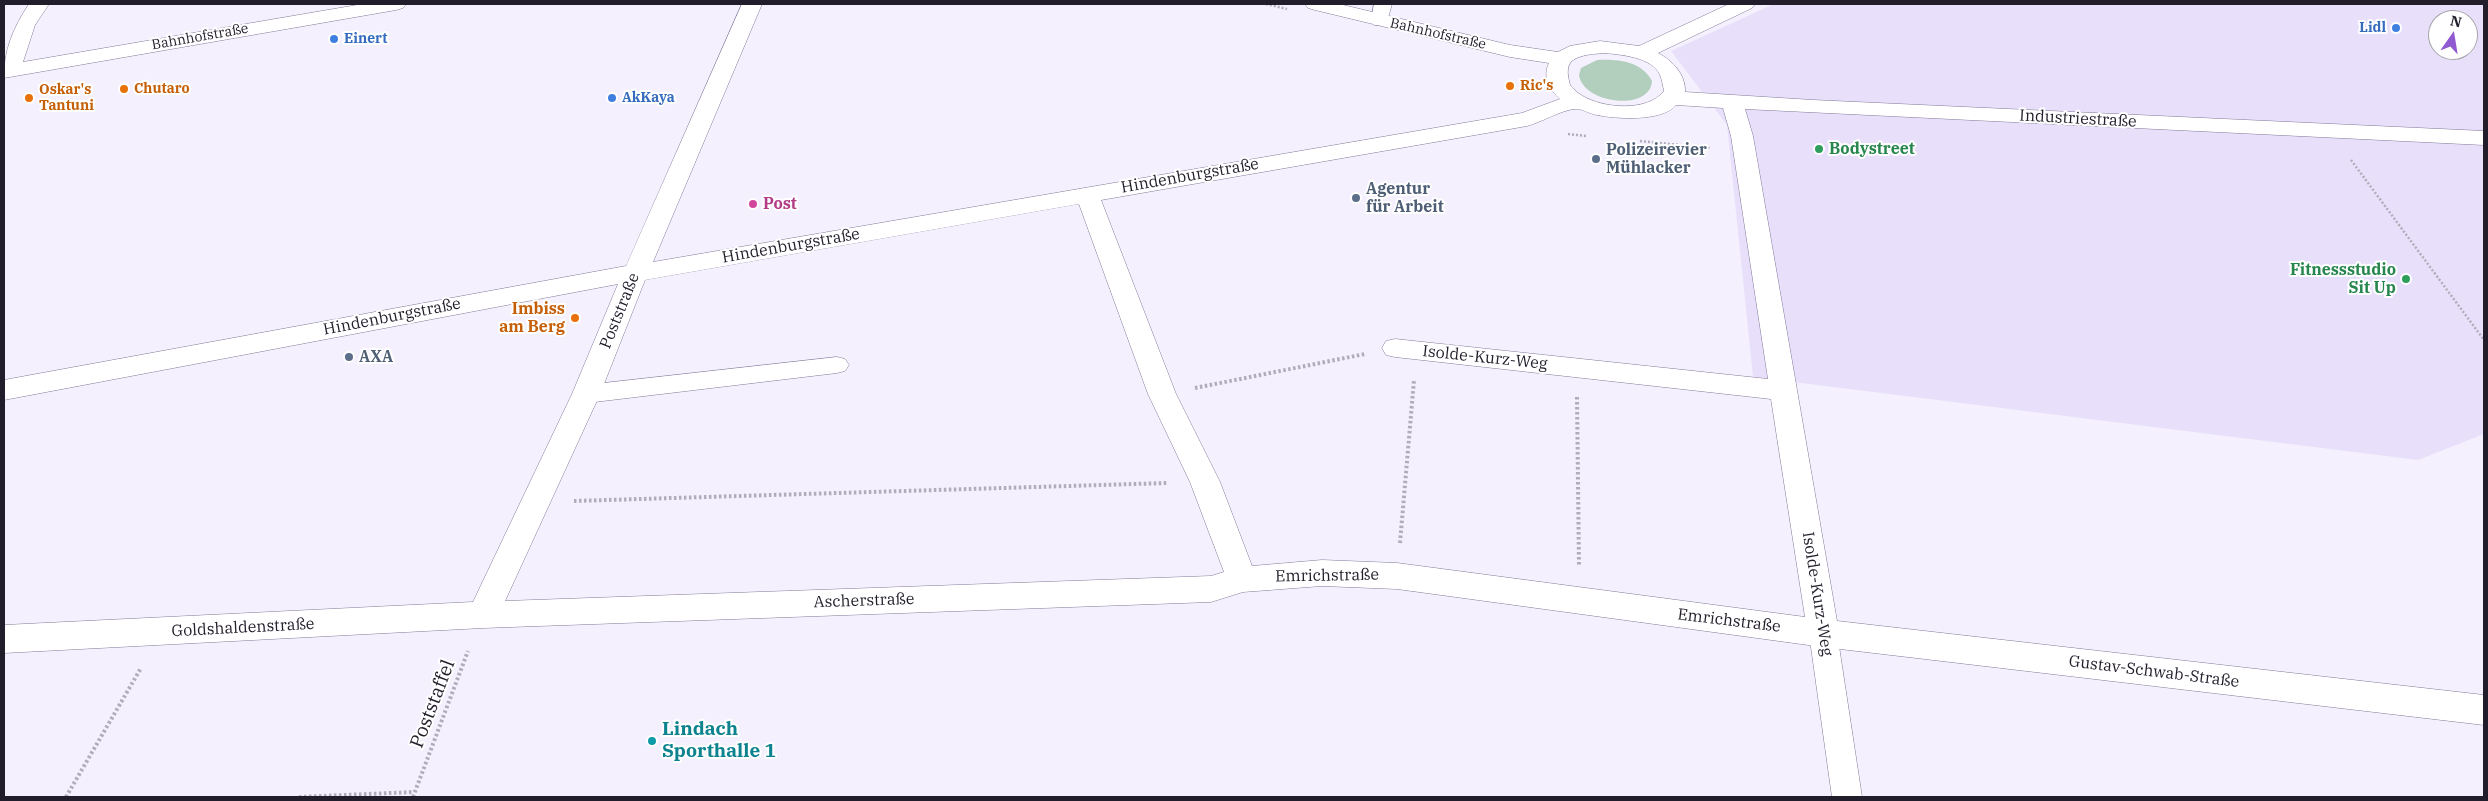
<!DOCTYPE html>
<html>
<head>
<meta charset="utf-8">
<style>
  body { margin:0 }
  #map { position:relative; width:2488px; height:801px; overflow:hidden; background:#f4f0fe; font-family:"IBM Plex Serif",serif }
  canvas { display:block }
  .frame { position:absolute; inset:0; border:5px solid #221d2a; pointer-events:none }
  .north { position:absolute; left:2428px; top:10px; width:50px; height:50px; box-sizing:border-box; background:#fff; border:1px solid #a7a5aa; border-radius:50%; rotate:13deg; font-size:14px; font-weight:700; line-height:20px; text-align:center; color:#221d2a }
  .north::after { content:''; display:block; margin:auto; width:18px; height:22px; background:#915ad1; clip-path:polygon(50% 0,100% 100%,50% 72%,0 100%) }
</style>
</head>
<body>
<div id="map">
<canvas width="2488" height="801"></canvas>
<div class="frame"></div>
<div class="north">N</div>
</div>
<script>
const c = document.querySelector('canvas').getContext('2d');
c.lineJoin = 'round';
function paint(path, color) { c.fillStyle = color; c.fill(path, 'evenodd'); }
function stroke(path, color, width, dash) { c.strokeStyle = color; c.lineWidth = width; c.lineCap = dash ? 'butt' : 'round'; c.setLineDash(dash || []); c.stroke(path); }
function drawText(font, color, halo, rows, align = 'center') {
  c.font = font + ' "IBM Plex Serif",serif'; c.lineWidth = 4; c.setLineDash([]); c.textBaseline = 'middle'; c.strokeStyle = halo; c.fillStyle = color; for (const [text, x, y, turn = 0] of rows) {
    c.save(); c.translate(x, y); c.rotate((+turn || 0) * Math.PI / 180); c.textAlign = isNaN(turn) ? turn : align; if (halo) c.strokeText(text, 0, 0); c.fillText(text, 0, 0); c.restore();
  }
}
paint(new Path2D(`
  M 1774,4 L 2484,4 L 2484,434 L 2418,460 L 1753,377 L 1727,125 L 1671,51 ZM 2438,20 L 2468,20 L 2468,50 L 2438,50 Z`), '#e8e0fa');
paint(new Path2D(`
  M 1597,60 C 1618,59 1641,61 1652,81 C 1650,112 1583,104 1579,75 L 1581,68 Z`), '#b2cebd');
const lane = new Path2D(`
  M 1374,4 L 1392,4 L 1386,25 L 1374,25 L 1371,21 Z
  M 837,357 L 845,359 L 849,365 L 845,371 L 837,373 L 586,403 L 578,400 L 574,394 L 578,388 L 586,385 Z
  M 1823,621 L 1833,625 L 1837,633 L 1862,797 L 1832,797 L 1809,633 L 1813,625 Z`);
const street = new Path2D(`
  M 29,4 L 49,4 L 35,25 L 23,62 L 363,4 L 406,4 L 403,8 L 396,10 L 4,78 C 4,50 13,28 29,4 Z
  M 742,4 L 762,4 L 653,262 L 1522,113 L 1560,99 C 1550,90 1542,77 1549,63 L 1510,57 L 1315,10 L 1308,8 L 1305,4 L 1339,4 L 1510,45 L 1558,52 L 1570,46 L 1600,41 L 1639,46 L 1729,4 L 1755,4 L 1752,8 L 1658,53 C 1673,61 1686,75 1685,92 L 1813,100 L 2484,131 L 2484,145 L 1745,109 L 1753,136 L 1837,621 L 2484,695 L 2484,725 L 1823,647 L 1397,589 L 1322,586 L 1243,592 L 1211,602 L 483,628 L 4,653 L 4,625 L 473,602 L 572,394 L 618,284 L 4,400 L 4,380 L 626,266 ZM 1606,53 C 1622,55 1652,57 1660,75 C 1662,80 1663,86 1664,91 C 1648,112 1603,109 1581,95 C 1577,93 1573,88 1570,85 C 1569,80 1567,74 1568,69 C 1569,54 1595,54 1606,53 ZM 1676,105 L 1723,108 L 1731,136 L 1768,379 L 1395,339 L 1386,341 L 1382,348 L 1386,355 L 1395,357 L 1771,399 L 1805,617 L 1397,563 L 1322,560 L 1252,566 L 1220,482 L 1176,394 L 1101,200 L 1527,126 C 1542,122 1561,110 1575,109 C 1581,108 1590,114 1597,115 C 1616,119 1663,122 1676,105 ZM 1079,204 L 1148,394 L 1190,482 L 1224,572 L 1211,576 L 505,601 L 600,394 L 645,280 Z`);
stroke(lane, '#837999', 1);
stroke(street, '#837999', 1);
stroke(new Path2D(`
  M 1266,4 L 1287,9
  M 1568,134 L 1586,136
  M 1640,141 L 1711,148
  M 2351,160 L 2484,340`), '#b1acba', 2.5, [2, 2]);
stroke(new Path2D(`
  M 1195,388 L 1365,354
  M 1577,397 L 1579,566
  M 574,501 L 1167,483
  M 1400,543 L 1414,380
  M 66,797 L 141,668
  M 299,797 L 414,792
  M 413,797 L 468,651`), '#b1acba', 4, [2.5, 2.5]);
paint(lane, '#fff');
paint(street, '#fff');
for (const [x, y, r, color] of [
  [2396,28,5,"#3f7fe0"],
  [334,39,5,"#3f7fe0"],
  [1510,86,5,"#e8710a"],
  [124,89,5,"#e8710a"],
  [29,98,5,"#e8710a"],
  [612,98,5,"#3f7fe0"],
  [1819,149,5,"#2e9e5b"],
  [1596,159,5,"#5c6f8a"],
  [1356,198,5,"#5c6f8a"],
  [753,204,5,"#d1479c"],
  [2406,279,5,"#2e9e5b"],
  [575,318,5,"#e8710a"],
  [349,357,5,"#5c6f8a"],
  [652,741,5,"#0f9aa8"]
]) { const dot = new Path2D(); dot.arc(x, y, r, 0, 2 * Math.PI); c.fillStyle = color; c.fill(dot); stroke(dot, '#fff', 2); }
drawText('bold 14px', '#366cbe', '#fff', [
  ["Lidl",2386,28,"right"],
  ["Einert",344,39],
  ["AkKaya",622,98]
], 'left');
drawText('14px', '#221d2a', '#fff', [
  ["Bahnhofstraße",1438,34,13],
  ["Bahnhofstraße",200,37,-10]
]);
drawText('bold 14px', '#c56008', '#fff', [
  ["Ric's",1520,86],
  ["Chutaro",134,89],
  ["Oskar's",39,90],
  ["Tantuni",39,106]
], 'left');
drawText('16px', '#221d2a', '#fff', [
  ["Industriestraße",2078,119,3],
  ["Hindenburgstraße",1190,176,-10],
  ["Hindenburgstraße",791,246,-10],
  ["Poststraße",620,311,-68],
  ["Hindenburgstraße",392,317,-11],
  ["Isolde-Kurz-Weg",1485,358,6],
  ["Emrichstraße",1327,576,-1],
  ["Isolde-Kurz-Weg",1817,594,81],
  ["Ascherstraße",864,601,-2],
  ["Emrichstraße",1729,621,7],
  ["Goldshaldenstraße",243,628,-3],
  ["Gustav-Schwab-Straße",2154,672,7]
]);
drawText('bold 16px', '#27864d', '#fff', [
  ["Bodystreet",1829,149],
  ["Fitnessstudio",2396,270,"right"],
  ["Sit Up",2396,288,"right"]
], 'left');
drawText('bold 16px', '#4e5e75', '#fff', [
  ["Polizeirevier",1606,150],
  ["Mühlacker",1606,168],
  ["Agentur",1366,189],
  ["für Arbeit",1366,207],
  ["AXA",359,357]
], 'left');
drawText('bold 16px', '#b23c85', '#fff', [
  ["Post",763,204]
], 'left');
drawText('bold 16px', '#c56008', '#fff', [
  ["Imbiss",565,309],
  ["am Berg",565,327]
], 'right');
drawText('19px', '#221d2a', '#fff', [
  ["Poststaffel",433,704,-69]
]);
drawText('bold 19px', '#0d838f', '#fff', [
  ["Lindach",662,730],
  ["Sporthalle 1",662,752]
], 'left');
</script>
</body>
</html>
